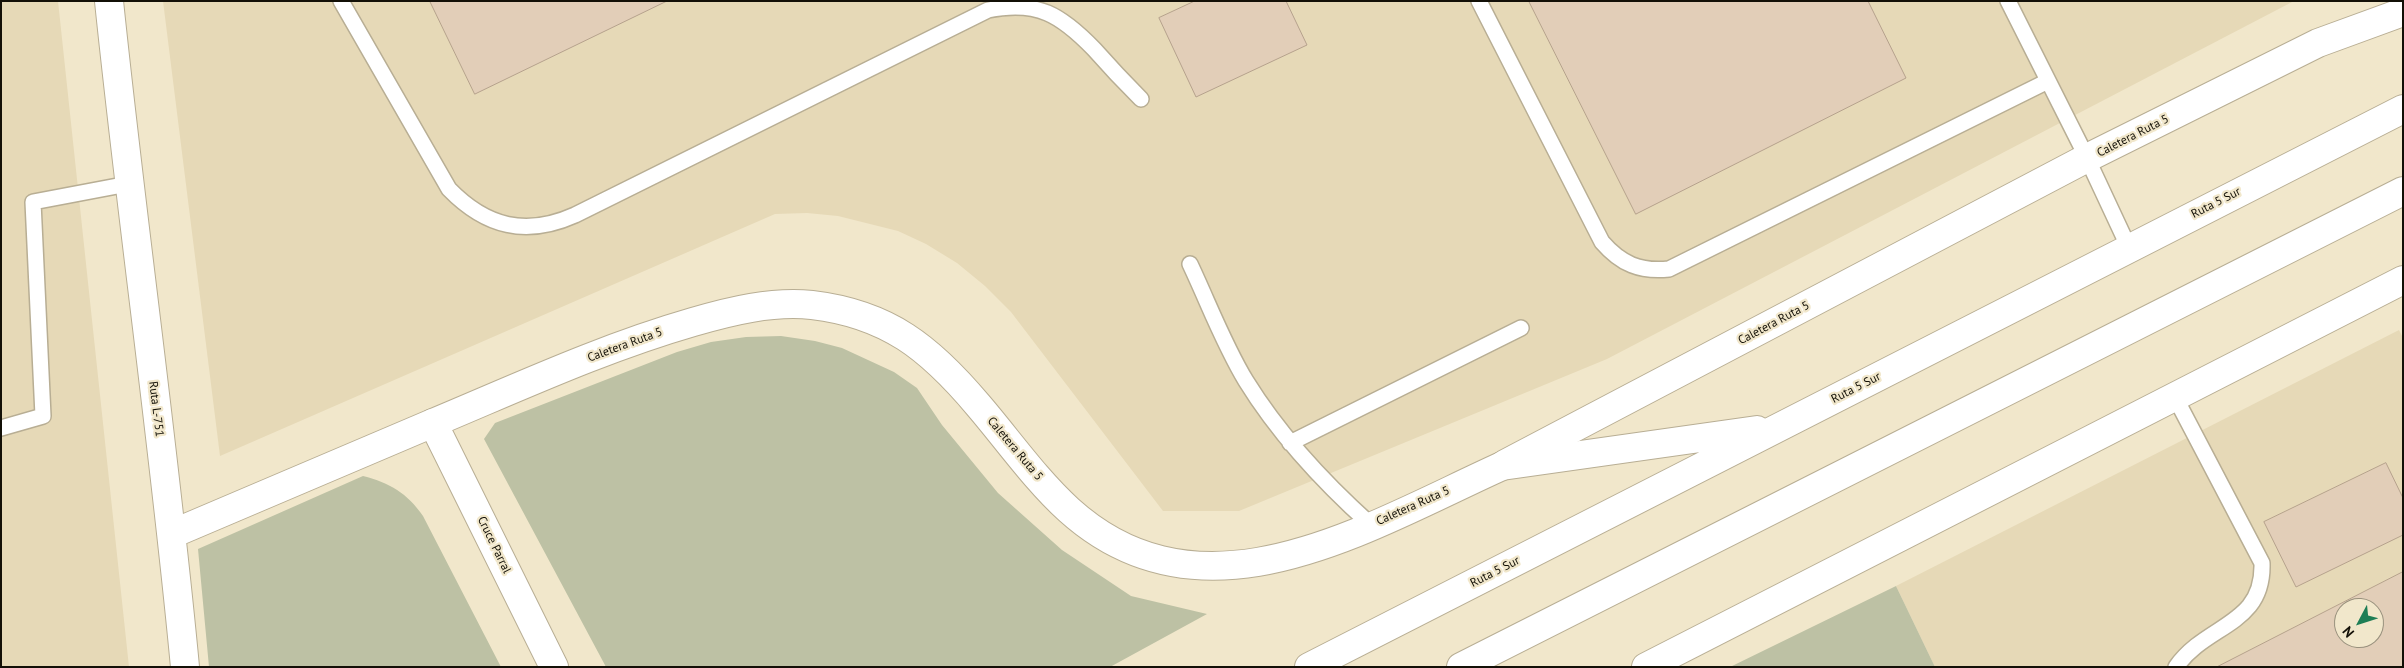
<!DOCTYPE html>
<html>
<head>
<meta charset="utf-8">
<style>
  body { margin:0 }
  #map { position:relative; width:2404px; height:668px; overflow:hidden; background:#f1e7cb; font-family:"PT Sans",sans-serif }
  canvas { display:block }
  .frame { position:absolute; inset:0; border:2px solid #131007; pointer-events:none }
  .north { position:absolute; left:2334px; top:598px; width:50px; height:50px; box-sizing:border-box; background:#f1e7cb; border:1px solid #98917d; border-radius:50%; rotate:230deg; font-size:14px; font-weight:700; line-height:20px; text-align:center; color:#131007 }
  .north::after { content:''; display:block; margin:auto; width:18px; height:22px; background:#1e7e55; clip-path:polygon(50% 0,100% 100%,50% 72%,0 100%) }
</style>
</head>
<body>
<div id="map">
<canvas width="2404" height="668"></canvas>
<div class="frame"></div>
<div class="north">N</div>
</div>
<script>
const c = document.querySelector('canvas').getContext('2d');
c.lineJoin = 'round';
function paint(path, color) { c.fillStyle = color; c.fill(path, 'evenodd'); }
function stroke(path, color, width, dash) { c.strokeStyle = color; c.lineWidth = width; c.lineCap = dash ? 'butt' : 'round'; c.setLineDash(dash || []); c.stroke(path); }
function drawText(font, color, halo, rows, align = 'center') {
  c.font = font + ' "PT Sans",sans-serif'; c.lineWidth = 4.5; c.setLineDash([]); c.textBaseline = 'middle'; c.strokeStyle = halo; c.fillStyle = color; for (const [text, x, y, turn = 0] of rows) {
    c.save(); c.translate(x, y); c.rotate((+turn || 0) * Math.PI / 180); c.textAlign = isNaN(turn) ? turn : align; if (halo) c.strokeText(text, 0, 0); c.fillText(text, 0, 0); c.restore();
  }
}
paint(new Path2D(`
  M 1,1 L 58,1 L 129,667 L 1,667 Z
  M 163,1 L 2294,1 L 1607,359 L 1239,511 L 1163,511 L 1011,312 L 985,286 L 957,263 L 926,244 L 898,231 L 838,216 L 807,213 L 775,214 L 220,456 Z
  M 2399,330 L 2403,338 L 2403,667 L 1935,667 L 1896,586 ZM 2344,608 L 2374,608 L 2374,638 L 2344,638 Z`), '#e6d9b7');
paint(new Path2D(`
  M 781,336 L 815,341 L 842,348 L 894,372 L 917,388 L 942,425 L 998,493 L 1062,550 L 1131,596 L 1207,614 L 1110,667 L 606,667 L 484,439 L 495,423 L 677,352 L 711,342 L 746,337 Z
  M 363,476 C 390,483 407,493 423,516 L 501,667 L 209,667 L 198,549 Z
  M 1896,586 L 1935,667 L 1730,667 Z`), '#bdc1a4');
const building = new Path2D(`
  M 430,1 L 667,1 L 475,94 Z
  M 1195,1 L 1286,1 L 1307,45 L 1196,97 L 1159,18 Z
  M 1529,1 L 1868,1 L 1906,78 L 1636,214 Z
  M 2386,463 L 2403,498 L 2403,535 L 2296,587 L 2264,522 Z
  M 2403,572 L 2403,667 L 2217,667 ZM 2344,608 L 2374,608 L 2374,638 L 2344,638 Z`);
paint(building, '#e2ceb8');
stroke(building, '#b6a28d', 1);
const lane = new Path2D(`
  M 341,1 L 449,189 C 486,227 526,237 575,215 L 988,10 C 1038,0 1061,15 1094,49 C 1109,66 1125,83 1141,99
  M 1479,1 L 1602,242 C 1621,264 1640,272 1669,269 L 2048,81
  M 2008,1 L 2087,158 L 2129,248
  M 1190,264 C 1208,302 1224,345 1246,381 C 1280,436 1323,482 1371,525
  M 2175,397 L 2262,563 C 2264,626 2207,623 2176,667
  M 1,428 L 43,416 L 33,202 L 128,184
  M 1290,443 L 1521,328`);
const street = new Path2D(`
  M 1505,464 L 2087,158 L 2318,43 L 2403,12`);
const secondary = new Path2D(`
  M 109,1 C 132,223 164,444 185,667
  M 172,534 L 433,423`);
const primary = new Path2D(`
  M 554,667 L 433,423 C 519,387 603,348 693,322 C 731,311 771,301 812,305 C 888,314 930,348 978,405 C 1008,440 1035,479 1069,510 C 1203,631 1367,527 1502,466
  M 1646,667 L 2403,280`);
const highway = new Path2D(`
  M 1502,466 L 1757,430
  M 1309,667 L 2403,109
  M 1461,667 L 2403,191`);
stroke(lane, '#b8ae94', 18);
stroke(street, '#b8ae94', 30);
stroke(secondary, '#b8ae94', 30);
stroke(primary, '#b8ae94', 30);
stroke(highway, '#b8ae94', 30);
stroke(lane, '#fff', 15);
stroke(street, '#fff', 28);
stroke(secondary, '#fff', 28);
stroke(primary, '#fff', 28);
stroke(highway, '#fff', 28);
drawText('12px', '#131007', '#f1e7cb', [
  ["Caletera Ruta 5",2133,136,-27],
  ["Ruta 5 Sur",2216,203,-27],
  ["Caletera Ruta 5",1774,323,-28],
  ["Caletera Ruta 5",625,345,-20],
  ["Ruta 5 Sur",1856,388,-27],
  ["Ruta L-751",156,409,83],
  ["Caletera Ruta 5",1015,449,50],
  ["Caletera Ruta 5",1413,506,-24],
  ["Cruce Parral",494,545,64],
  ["Ruta 5 Sur",1495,572,-27]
]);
</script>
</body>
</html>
